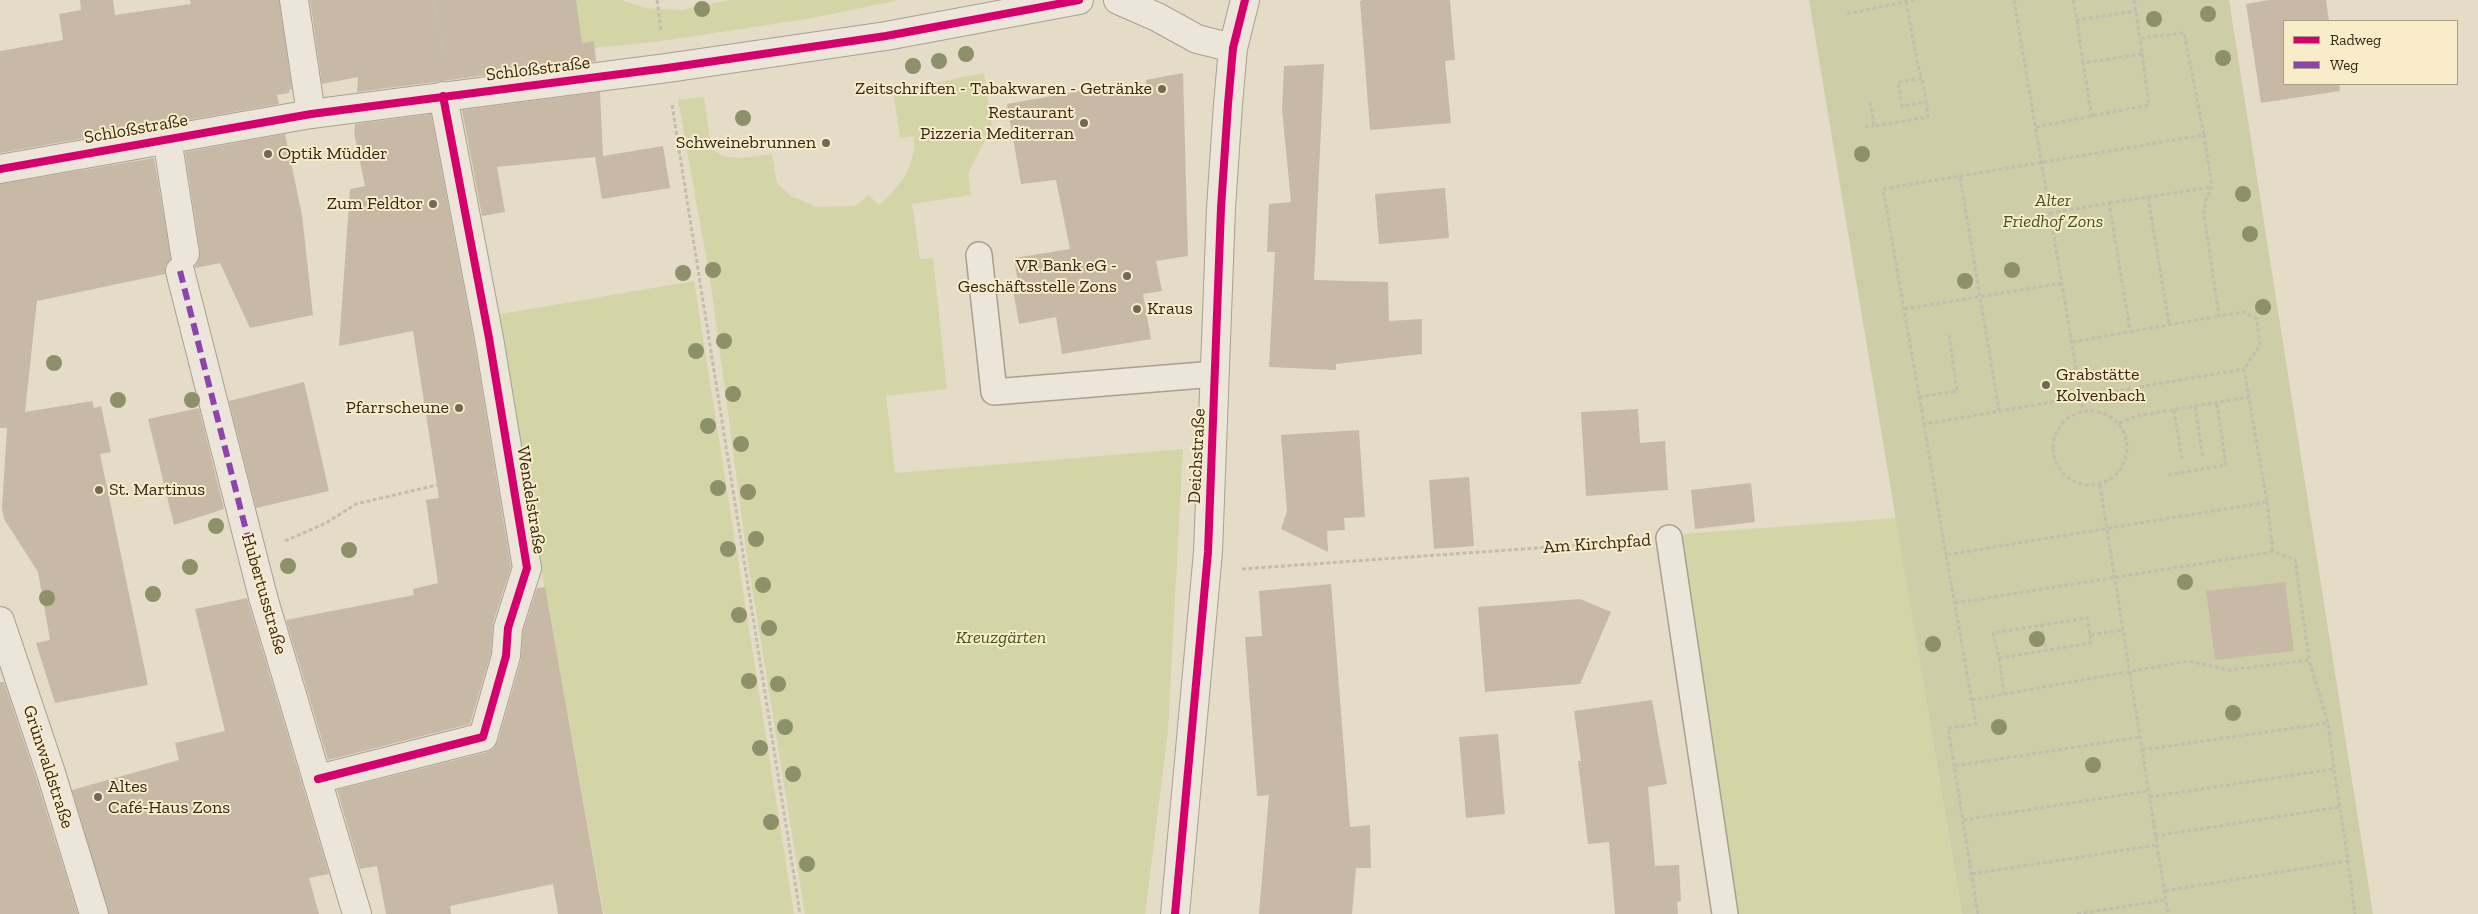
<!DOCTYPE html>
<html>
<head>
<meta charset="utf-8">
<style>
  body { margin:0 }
  #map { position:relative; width:2478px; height:914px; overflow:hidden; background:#e4dcc6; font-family:"Zilla Slab",serif }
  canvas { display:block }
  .legend { position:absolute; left:2283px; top:20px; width:175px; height:65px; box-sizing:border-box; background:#f8ecc9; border:1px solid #aa9e83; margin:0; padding:6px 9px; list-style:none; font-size:15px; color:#362819 }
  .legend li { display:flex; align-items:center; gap:10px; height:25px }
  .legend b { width:25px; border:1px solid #aa9e83 }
</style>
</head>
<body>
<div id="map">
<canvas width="2478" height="914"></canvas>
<ul class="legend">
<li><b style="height:6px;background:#d6006c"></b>Radweg</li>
<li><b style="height:6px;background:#8e44ad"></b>Weg</li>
</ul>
</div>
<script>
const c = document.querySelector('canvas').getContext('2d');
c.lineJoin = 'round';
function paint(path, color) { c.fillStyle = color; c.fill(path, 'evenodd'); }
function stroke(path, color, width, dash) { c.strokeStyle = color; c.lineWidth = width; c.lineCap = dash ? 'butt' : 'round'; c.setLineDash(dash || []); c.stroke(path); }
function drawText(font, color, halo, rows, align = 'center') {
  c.font = font + ' "Zilla Slab",serif'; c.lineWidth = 4; c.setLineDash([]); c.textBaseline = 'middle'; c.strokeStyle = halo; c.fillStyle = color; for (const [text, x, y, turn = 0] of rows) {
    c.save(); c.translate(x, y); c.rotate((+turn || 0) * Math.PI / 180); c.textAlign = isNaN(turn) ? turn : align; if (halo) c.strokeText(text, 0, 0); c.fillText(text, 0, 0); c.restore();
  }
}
paint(new Path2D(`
  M 443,0 L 621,0 L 646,8 L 681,10 L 729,0 L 899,0 L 813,18 L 655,42 L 583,49 Z
  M 984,73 L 992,126 L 968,173 L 971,195 L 912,204 L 920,259 L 933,258 L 947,389 L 886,396 L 895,473 L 1183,449 L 1168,730 L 1145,914 L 805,914 L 747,556 L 710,279 L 678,100 L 704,97 L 711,148 C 727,164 752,156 772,154 L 777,183 L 791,196 L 816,207 L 855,206 L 869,195 L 879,205 C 901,186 916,166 914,136 L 900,138 L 893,91 Z
  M 694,281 L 794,914 L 604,914 L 495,315 Z
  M 1896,518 L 1962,914 L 1738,914 L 1682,534 Z`), '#d3d5a7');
paint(new Path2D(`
  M 1809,0 L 2229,0 L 2373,914 L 1962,914 Z`), '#cdcea7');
paint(new Path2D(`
  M 80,0 L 113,0 L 115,15 L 191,4 L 190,0 L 279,0 L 292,89 L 289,90 L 289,93 L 277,95 L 279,104 L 0,153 L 0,51 L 63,40 L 59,14 L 81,10 Z
  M 310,0 L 576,0 L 582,43 L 594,41 L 596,61 L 357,92 L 358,77 L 322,84 Z
  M 1363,0 L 1450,0 L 1455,60 L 1445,61 L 1451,123 L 1370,130 L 1360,1 Z
  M 2269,0 L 2326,0 L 2329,21 L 2284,21 L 2284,84 L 2339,84 L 2340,91 L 2261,103 L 2246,4 Z
  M 1324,64 L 1314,280 L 1388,282 L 1389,321 L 1422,319 L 1422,354 L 1336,364 L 1336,370 L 1269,367 L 1275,252 L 1267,252 L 1269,204 L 1291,202 L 1282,109 L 1284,66 Z
  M 1183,73 L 1188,256 L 1156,261 L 1162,291 L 1143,294 L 1151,339 L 1062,354 L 1056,317 L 1019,324 L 1013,290 L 1019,289 L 1014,258 L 1070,249 L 1056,180 L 1021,184 L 1007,104 L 1108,86 L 1146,89 L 1146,80 Z
  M 600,92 L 603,156 L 663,146 L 670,188 L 602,199 L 595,157 L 497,167 L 505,212 L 482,216 L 462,110 Z
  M 431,114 L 474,341 L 511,567 L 493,623 L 491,653 L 470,724 L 328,760 L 286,620 L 414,595 L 413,589 L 438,583 L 426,500 L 439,498 L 413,331 L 339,346 L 350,189 L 365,186 L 354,133 L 355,124 Z
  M 285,134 L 302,215 L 313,315 L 250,328 L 220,263 L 195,268 L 195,266 L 199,260 L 200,252 L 185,152 Z
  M 154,158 L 171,259 L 165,266 L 165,274 L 37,301 L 25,412 L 92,401 L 94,408 L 101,406 L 111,452 L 100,454 L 148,685 L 55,703 L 36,643 L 50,640 L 38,572 L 4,519 L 2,508 L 7,428 L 0,428 L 0,184 Z
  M 1445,188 L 1449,238 L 1379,244 L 1375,194 Z
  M 304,382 L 329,491 L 256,508 L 229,401 Z
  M 199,408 L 224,509 L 174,525 L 148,419 Z
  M 1638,409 L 1640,443 L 1665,441 L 1668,490 L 1586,496 L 1581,412 Z
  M 1359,430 L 1365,517 L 1344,518 L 1345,530 L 1327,531 L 1328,552 L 1281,529 L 1287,511 L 1281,435 Z
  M 1469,477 L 1474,546 L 1434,549 L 1429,480 Z
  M 1751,483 L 1755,522 L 1695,529 L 1691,490 Z
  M 2285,582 L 2294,651 L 2215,660 L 2206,591 Z
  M 1331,584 L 1350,827 L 1370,825 L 1371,868 L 1356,868 L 1352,914 L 1259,914 L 1269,795 L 1257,796 L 1245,637 L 1262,636 L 1259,591 Z
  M 545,587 L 603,914 L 558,914 L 553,884 L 450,906 L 451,914 L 386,914 L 377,866 L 360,869 L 337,790 L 487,752 L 494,748 L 498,741 L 521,660 L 523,631 L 537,588 Z
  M 247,598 L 329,874 L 309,878 L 319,914 L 109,914 L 72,790 L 179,760 L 175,743 L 225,731 L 195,609 Z
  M 1580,599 L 1611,612 L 1580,684 L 1485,692 L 1478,607 Z
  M 0,682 L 4,682 L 36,778 L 78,914 L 0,914 Z
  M 1652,700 L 1667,784 L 1648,787 L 1655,866 L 1679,865 L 1681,901 L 1677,902 L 1678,914 L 1615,914 L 1609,842 L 1588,844 L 1578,761 L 1581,761 L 1574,711 Z
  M 1498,734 L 1505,814 L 1466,818 L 1459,737 Z`), '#c8b9a7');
const service = new Path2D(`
  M 979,255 L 994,392 L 1215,374
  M 1669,538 L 1725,914`);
const pedestrian = new Path2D(`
  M 180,271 L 263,597`);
const minor = new Path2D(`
  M 294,0 L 311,114
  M 1118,0 L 1157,17 L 1197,39 L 1233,48
  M 167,138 L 185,254
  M 0,169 L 311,114 L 667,68 L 886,36 L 1079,0
  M 263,597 L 357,914
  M 0,621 L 51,773 L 94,914
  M 318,779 L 483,737 L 506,656 L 508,628 L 527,568 L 489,338 L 443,96
  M 1175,914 L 1208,552 L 1221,208 L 1228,104 L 1233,48 L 1245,0`);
stroke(service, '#a8a090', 28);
stroke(pedestrian, '#a8a090', 30);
stroke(minor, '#a8a090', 30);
stroke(new Path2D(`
  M 433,0 L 445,60
  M 657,0 L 661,32
  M 2014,0 L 2083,410
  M 2073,0 L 2077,20 L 2136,11
  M 2134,0 L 2140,38 L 2184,33 L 2204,135
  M 572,1 L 574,0
  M 1906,2 L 1918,66 L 1922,78 L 1898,82 L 1902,106 L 1926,102 L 1922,78
  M 1847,14 L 1914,0
  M 2077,20 L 2083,63
  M 1870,102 L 1874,126 L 1928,117 L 1926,102
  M 672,105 L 800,914
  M 2092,117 L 2083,63 L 2143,54
  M 1865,127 L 1874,126
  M 2036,127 L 2149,105 L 2140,38
  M 1960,177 L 1999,411
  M 2148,197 L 2169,324
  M 2109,203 L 2212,187
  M 2050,213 L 2109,203 L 2130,330
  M 1904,309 L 2063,283
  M 2072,342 L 2219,316
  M 1919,397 L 1957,391 L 1949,334
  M 2195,407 L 2203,457
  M 2174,410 L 2182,459
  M2053 448a37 37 0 1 1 74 0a37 37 0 1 1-74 0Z
  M 2119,423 L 2136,416 L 2249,397
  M 1924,424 L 1946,555
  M 2168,475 L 2226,465 L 2217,403
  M 2100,485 L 2168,914
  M 2267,502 L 2273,552
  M 285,541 L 326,523 L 356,504 L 437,485
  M 1242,569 L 1635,541
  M 1955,603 L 2273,552 L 2295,559 L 2309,660
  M 2041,624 L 2046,650
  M 2090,635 L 2091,643 L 1999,658 L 1993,633 L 2087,618 L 2090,635 L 2122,630
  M 1999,658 L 2004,694
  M 1972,700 L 2188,661 L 2229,670 L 2309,660 L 2328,723 L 2334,769
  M 2142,750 L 2328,723
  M 1955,766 L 2140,737
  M 2149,797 L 2334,769 L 2348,861 L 2164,891
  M 1963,820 L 2148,791
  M 2155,836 L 2340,807
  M 2348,861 L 2355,914
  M 1972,874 L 2157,845
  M 1978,914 L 1948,728 L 1976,724 L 1946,555 L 2267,502 L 2244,369 L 2260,345 L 2257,319 L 2244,312 L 2219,316 L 2204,214 L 2205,202 L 2212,187 L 2204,135 L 1883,189 L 1924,424 L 2244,369
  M 2077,914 L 2165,900`), '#c3bdb0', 3, [4, 2.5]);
stroke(service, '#ebe6d9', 25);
stroke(pedestrian, '#ebe6d9', 28);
stroke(minor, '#ebe6d9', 28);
stroke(new Path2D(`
  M 180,271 L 263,597`), '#8e44ad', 6, [12, 6]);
stroke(new Path2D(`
  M 0,169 L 311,114 L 667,68 L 886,36 L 1079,0
  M 318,779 L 483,737 L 506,656 L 508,628 L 527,568 L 489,338 L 443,96
  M 1175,914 L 1208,552 L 1221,208 L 1228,104 L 1233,48 L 1245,0`), '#d6006c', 8);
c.fillStyle = '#8c916a';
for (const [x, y] of [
  [702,9],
  [2208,14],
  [2154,19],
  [966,54],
  [2223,58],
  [939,61],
  [913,66],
  [743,118],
  [1862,154],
  [2243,194],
  [2250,234],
  [713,270],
  [2012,270],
  [683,273],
  [1965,281],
  [2263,307],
  [724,341],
  [696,351],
  [54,363],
  [733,394],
  [118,400],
  [192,400],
  [708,426],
  [741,444],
  [718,488],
  [748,492],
  [216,526],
  [756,539],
  [728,549],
  [349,550],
  [288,566],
  [190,567],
  [2185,582],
  [763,585],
  [153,594],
  [47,598],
  [739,615],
  [769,628],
  [2037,639],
  [1933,644],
  [749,681],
  [778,684],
  [2233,713],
  [785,727],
  [1999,727],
  [760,748],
  [2093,765],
  [793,774],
  [771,822],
  [807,864]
]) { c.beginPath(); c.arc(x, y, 8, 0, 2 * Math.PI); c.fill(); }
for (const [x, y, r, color] of [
  [1162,89,5,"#736756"],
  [1084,123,5,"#736756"],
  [826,143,5,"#736756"],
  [268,154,5,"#736756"],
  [433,204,5,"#736756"],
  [1127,276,5,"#736756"],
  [1137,309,5,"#736756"],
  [2046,385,5,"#736756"],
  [459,408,5,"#736756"],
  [99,490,5,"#736756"],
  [98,797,5,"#736756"]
]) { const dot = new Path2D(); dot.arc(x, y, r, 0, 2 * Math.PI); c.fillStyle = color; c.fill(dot); stroke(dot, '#f8ecc9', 2); }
drawText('18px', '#362819', '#f8ecc9', [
  ["Schloßstraße",538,69,-7],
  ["Schloßstraße",136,129,-10],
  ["Deichstraße",1197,456,-87],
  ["Wendelstraße",531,500,81],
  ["Am Kirchpfad",1597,544,-4],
  ["Hubertusstraße",264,594,74],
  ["Grünwaldstraße",48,767,72]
]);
drawText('18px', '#362819', '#f8ecc9', [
  ["Zeitschriften - Tabakwaren - Getränke",1152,89],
  ["Restaurant",1074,113],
  ["Pizzeria Mediterran",1074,134],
  ["Schweinebrunnen",816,143],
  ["Optik Müdder",278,154,"left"],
  ["Zum Feldtor",423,204],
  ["VR Bank eG -",1117,266],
  ["Geschäftsstelle Zons",1117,287],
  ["Kraus",1147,309,"left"],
  ["Grabstätte",2056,375,"left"],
  ["Kolvenbach",2056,396,"left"],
  ["Pfarrscheune",449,408],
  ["St. Martinus",109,490,"left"],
  ["Altes",108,787,"left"],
  ["Café-Haus Zons",108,808,"left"]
], 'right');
drawText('italic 18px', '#44541e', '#f8ecc9', [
  ["Alter",2053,201],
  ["Friedhof Zons",2053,222],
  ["Kreuzgärten",1001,638]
]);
</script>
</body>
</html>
